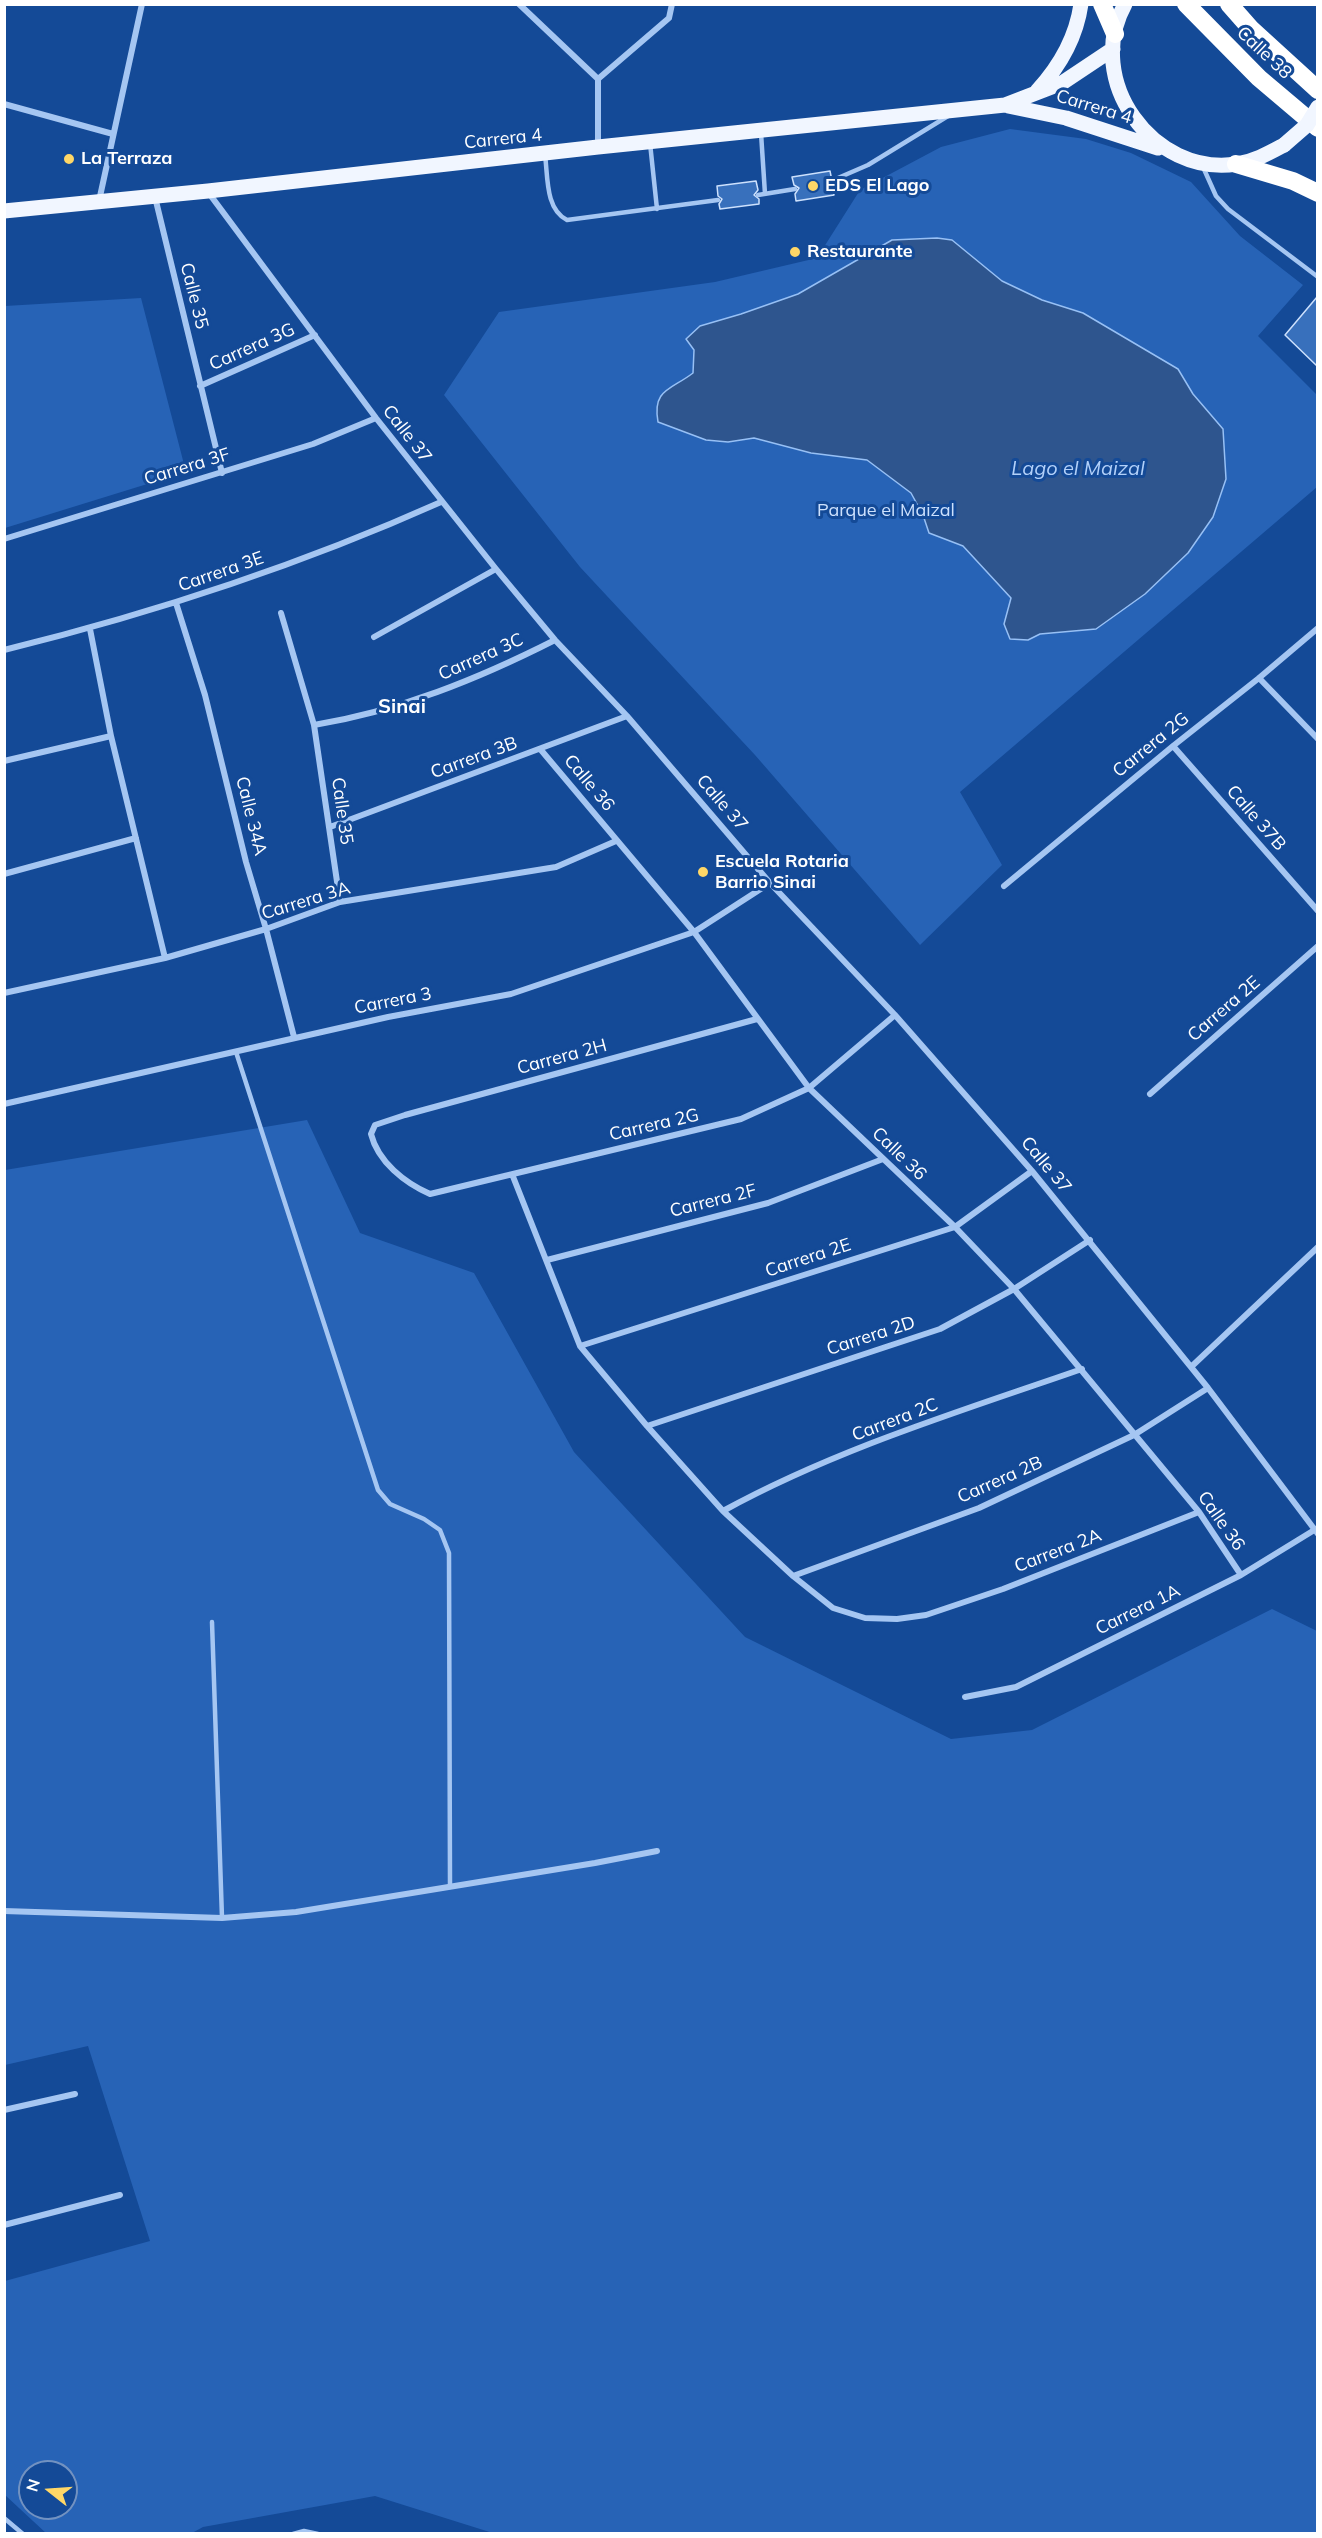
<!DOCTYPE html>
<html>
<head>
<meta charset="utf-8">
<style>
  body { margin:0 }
  #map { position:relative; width:1322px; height:2538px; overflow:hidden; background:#144a97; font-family:Mulish,sans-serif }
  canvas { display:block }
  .frame { position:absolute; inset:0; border:6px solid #fff; pointer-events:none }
  .north { position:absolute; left:18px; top:2460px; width:60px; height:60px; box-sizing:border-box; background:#144a97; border:2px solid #7292c1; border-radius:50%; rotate:287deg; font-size:16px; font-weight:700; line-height:24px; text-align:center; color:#fff }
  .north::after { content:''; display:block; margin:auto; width:21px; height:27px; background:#ffd767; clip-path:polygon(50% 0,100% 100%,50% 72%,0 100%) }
</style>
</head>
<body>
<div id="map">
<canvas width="1322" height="2538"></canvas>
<div class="frame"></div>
<div class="north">N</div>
</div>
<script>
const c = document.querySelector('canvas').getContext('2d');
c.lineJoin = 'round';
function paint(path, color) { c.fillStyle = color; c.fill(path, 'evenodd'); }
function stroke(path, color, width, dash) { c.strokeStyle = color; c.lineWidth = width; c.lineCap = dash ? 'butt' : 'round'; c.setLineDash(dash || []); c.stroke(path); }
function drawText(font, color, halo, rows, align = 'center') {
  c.font = font + ' Mulish,sans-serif'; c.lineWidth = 6; c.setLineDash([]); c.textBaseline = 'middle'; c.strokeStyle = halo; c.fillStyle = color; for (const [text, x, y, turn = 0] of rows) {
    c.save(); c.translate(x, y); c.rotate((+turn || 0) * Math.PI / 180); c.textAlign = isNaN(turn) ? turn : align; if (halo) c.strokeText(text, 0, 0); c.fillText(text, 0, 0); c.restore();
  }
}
paint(new Path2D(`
  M 1010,129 L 1086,139 L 1131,153 L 1191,182 L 1240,236 L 1303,285 L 1258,336 L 1317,395 L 1317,487 L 960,792 L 1002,865 L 920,945 L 755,755 L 580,567 L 444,395 L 499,312 L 715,282 L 817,258 L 860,190 L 941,147 Z
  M 141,298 L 186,472 L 5,528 L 5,306 Z
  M 307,1120 L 360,1233 L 474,1273 L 574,1452 L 745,1637 L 951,1739 L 1032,1730 L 1272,1609 L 1317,1631 L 1317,2533 L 496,2534 L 375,2496 L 203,2527 L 192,2533 L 47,2534 L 5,2495 L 5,2281 L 150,2241 L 88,2046 L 5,2065 L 5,1170 ZM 30,2472 L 66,2472 L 66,2508 L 30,2508 Z`), '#2763b6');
const water = new Path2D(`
  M 937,238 L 952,240 L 1002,281 L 1042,300 L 1083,313 L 1178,369 L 1193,394 L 1223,429 L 1226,479 L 1213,517 L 1188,553 L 1145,594 L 1096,629 L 1040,634 L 1028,640 L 1010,639 L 1004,624 L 1011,598 L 963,546 L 929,533 L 923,515 L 911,493 L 867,460 L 811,453 L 754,438 L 728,442 L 706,440 L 658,422 C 652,389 671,390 693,373 L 694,350 L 686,339 L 700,326 L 741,314 L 798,294 L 892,240 Z`);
paint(water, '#2e558e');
stroke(water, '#97c0f5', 1.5);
const building = new Path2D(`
  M 830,171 L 831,176 L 827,182 L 832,185 L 834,195 L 796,201 L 795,194 L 799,188 L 794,185 L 792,177 Z
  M 756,181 L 758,190 L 754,195 L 759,199 L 759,204 L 720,209 L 719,204 L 722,199 L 718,196 L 717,186 Z
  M 1317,297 L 1317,366 L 1285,335 Z`);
paint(building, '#3870bc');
stroke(building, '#cde1fd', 1.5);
stroke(new Path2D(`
  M 761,133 L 765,194
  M 650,143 L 657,209
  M 545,155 C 548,176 545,209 567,220 L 718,200
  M 1203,167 L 1216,196 L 1228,209 L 1318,277
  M 831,181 L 868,165 L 948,116
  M 758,195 L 795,189
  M 236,1052 L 378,1490 L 390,1504 L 424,1519 L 440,1530 L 449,1553 L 450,1887
  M 212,1622 L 222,1918
  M 4,2518 L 23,2534
  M 293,2534 L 304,2531 L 318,2534`), '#a5c6f2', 4.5);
stroke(new Path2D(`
  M 519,4 L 598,79
  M 4,104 L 113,134
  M 598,147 L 598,79 L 669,18 L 672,4
  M 208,192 L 376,418 L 496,569 L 555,640 L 627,716 L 770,883 L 895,1015 L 1032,1171 L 1208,1388 L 1318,1534
  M 155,197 L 222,473
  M 99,201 L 142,4
  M 200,386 L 315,335
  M 4,539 L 313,444 L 376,418
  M 176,603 L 205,695 L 246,862 L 266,929 L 294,1037
  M 281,613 L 314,725 L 340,902
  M 90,629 L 111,736 L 165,958
  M 374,637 L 496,569
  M 4,650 C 154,613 300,565 441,502
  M 1259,678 L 1318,739
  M 314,725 C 399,711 478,679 555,640
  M 1173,746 L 1318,911
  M 541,750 L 694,932 L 809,1088 L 955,1227 L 1014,1289 L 1199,1512 L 1241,1575
  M 4,761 L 111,736
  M 330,827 L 627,716
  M 4,874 L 136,838
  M 1004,886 L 1173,746 L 1259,678 L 1318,628
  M 4,993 L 165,958 L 266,929 L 340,902 L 556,867 L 616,841
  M 757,1019 L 405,1115 L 375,1125 L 371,1134 C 378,1162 405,1183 430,1194 L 741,1119 L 809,1088 L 895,1015
  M 1150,1094 L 1318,946
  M 4,1104 L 388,1017 L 511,994 L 694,932 L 770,883
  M 512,1174 L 580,1346 L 647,1426 L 723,1511 L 793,1576 L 833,1608 L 865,1618 L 897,1619 L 926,1615 L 1003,1589 L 1199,1512
  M 547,1260 L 768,1203 L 883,1159
  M 580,1346 L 955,1227 L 1032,1171
  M 1191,1367 L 1318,1247
  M 647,1426 L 940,1329 L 1014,1289 L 1090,1240
  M 723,1511 C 836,1449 961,1411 1082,1369
  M 793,1576 L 979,1508 L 1134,1435 L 1208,1388
  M 965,1697 L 1016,1687 L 1241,1575 L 1316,1529
  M 4,1911 L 222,1918 L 296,1912 L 595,1863 L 657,1851
  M 4,2110 L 75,2094
  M 4,2225 L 120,2195`), '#a5c6f2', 6);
stroke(new Path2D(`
  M 1125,4 C 1083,80 1153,177 1237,164 C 1255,161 1269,153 1284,145
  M 1037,91 C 1060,66 1076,39 1081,4
  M 1008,106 L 1066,118 L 1158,148
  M 4,211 L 208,191 L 598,147 L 1005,105 L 1062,83 L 1113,49`), '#f1f6ff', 15);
stroke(new Path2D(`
  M 1102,4 L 1115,34
  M 1186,4 L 1259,78 L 1318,128
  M 1229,4 L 1251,29 L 1318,90
  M 1236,164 L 1293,181 L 1318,193`), '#fff', 18);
stroke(new Path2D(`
  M 1284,145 L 1307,125 L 1318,107`), '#f1f6ff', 15);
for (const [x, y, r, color] of [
  [69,159,6,"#ffd767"],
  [813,186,6,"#ffd767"],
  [795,252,6,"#ffd767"],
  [703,872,6,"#ffd767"]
]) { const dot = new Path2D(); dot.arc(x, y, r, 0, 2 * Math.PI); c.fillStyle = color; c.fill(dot); stroke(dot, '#144a97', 2); }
drawText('18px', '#fff', '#144a97', [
  ["Calle 38",1264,53,43],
  ["Carrera 4",1094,107,17],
  ["Carrera 4",503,139,-6],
  ["Calle 35",194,296,76],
  ["Carrera 3G",252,347,-24],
  ["Calle 37",407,434,52],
  ["Carrera 3F",187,467,-17],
  ["Carrera 3E",221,572,-19],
  ["Carrera 3C",481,657,-24],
  ["Carrera 2G",1151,745,-39],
  ["Carrera 3B",474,758,-20],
  ["Calle 36",589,783,50],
  ["Calle 37",722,803,49],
  ["Calle 35",342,811,82],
  ["Calle 34A",251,816,76],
  ["Calle 37B",1256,818,49],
  ["Carrera 3A",306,901,-17],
  ["Carrera 3",393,1001,-11],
  ["Carrera 2E",1224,1009,-41],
  ["Carrera 2H",562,1057,-15],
  ["Carrera 2G",654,1125,-13],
  ["Calle 36",899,1154,44],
  ["Calle 37",1046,1165,50],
  ["Carrera 2F",713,1201,-14],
  ["Carrera 2E",808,1258,-18],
  ["Carrera 2D",871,1336,-18],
  ["Carrera 2C",895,1420,-21],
  ["Carrera 2B",1000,1480,-24],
  ["Calle 36",1221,1521,55],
  ["Carrera 2A",1058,1551,-21],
  ["Carrera 1A",1138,1610,-26]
]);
drawText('bold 18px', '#fff', '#144a97', [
  ["La Terraza",81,159],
  ["EDS El Lago",825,186],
  ["Restaurante",807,252],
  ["Escuela Rotaria",715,862],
  ["Barrio Sinai",715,883]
], 'left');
drawText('18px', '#cde1fd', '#144a97', [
  ["Parque el Maizal",886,511]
]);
drawText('italic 20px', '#b2d0f9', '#144a97', [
  ["Lago el Maizal",1078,469]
]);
drawText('bold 20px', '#fff', '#144a97', [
  ["Sinai",402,707]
]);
</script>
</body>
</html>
